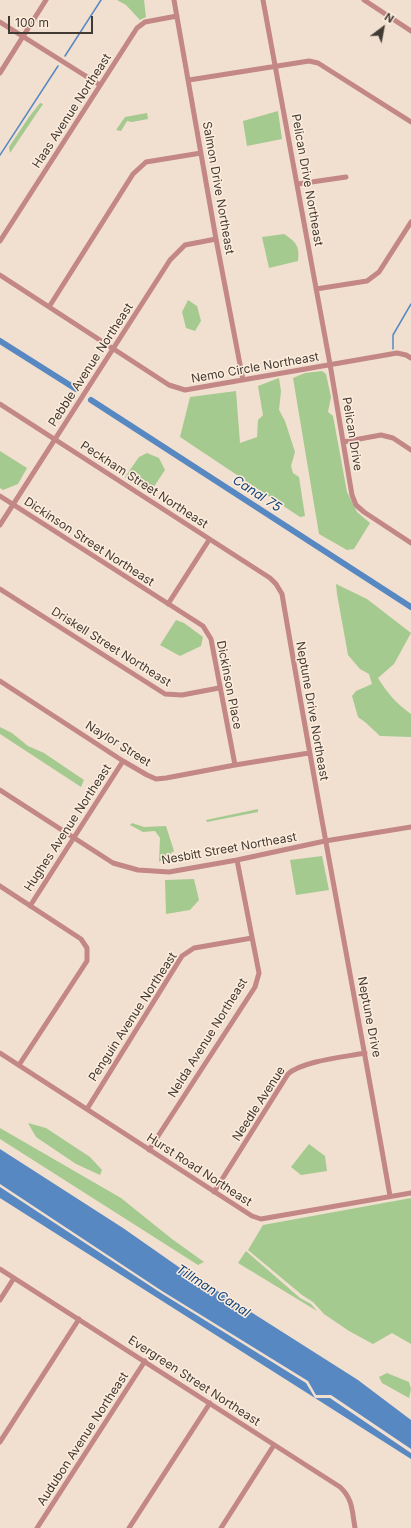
<!DOCTYPE html>
<html>
<head>
<meta charset="utf-8">
<style>
  body { margin:0 }
  #map { position:relative; width:411px; height:1528px; overflow:hidden; background:#f1e0d0; font-family:Inter,sans-serif }
  canvas { display:block }
  .north { position:absolute; left:363px; top:8px; width:40px; height:40px; -webkit-text-stroke:3px #feeddd; paint-order:stroke; rotate:32deg; font-size:11px; font-weight:700; line-height:16px; text-align:center; color:#413b34 }
  .north::after { content:''; display:block; margin:auto; width:14px; height:18px; background:#413b34; clip-path:polygon(50% 0,100% 100%,50% 72%,0 100%) }
  .scale { position:absolute; left:8px; top:16px; width:85px; height:18px; box-sizing:border-box; border:2px solid #413b34; border-top:0; padding-left:5px; font-size:12px; line-height:14px; white-space:nowrap; color:#413b34; -webkit-text-stroke:3px #feeddd; paint-order:stroke }
</style>
</head>
<body>
<div id="map">
<canvas width="411" height="1528"></canvas>
<div class="north">N</div>
<div class="scale">100 m</div>
</div>
<script>
const c = document.querySelector('canvas').getContext('2d');
c.lineJoin = 'round';
function paint(path, color) { c.fillStyle = color; c.fill(path, 'evenodd'); }
function stroke(path, color, width, dash) { c.strokeStyle = color; c.lineWidth = width; c.lineCap = dash ? 'butt' : 'round'; c.setLineDash(dash || []); c.stroke(path); }
function drawText(font, color, halo, rows, align = 'center') {
  c.font = font + ' Inter,sans-serif'; c.lineWidth = 3; c.setLineDash([]); c.textBaseline = 'middle'; c.strokeStyle = halo; c.fillStyle = color; for (const [text, x, y, turn = 0] of rows) {
    c.save(); c.translate(x, y); c.rotate((+turn || 0) * Math.PI / 180); c.textAlign = isNaN(turn) ? turn : align; if (halo) c.strokeText(text, 0, 0); c.fillText(text, 0, 0); c.restore();
  }
}
paint(new Path2D(`
  M 117,0 L 144,0 L 146,17 L 140,20 L 126,5 Z
  M 40,103 L 43,104 L 10,153 L 9,147 L 29,117 Z
  M 278,111 L 282,139 L 247,146 L 243,121 Z
  M 147,113 L 148,119 L 132,122 L 127,121 L 121,131 L 116,130 L 125,117 Z
  M 284,234 C 296,242 300,246 298,261 L 269,268 L 262,237 Z
  M 188,300 L 197,306 L 201,321 L 195,331 L 186,328 L 182,312 Z
  M 322,371 L 326,374 L 331,397 L 328,412 L 333,416 L 347,492 L 357,512 L 370,523 L 354,549 L 347,550 L 319,534 L 293,378 L 305,373 Z
  M 279,378 L 281,391 L 279,410 L 285,421 L 295,452 L 291,466 L 293,473 L 299,477 L 305,516 L 300,517 L 180,437 L 190,397 L 236,391 L 240,443 L 257,437 L 258,420 L 263,415 L 258,386 Z
  M 0,451 L 27,468 L 18,484 L 3,490 L 0,488 Z
  M 147,453 L 159,458 L 165,470 L 151,491 L 143,489 L 125,477 L 139,457 Z
  M 336,584 L 367,599 L 411,633 L 394,664 L 378,678 C 387,693 397,704 411,714 L 411,737 L 380,736 L 365,722 L 358,717 L 352,696 L 356,691 L 372,684 L 369,674 L 360,669 L 348,655 L 337,594 Z
  M 176,620 L 184,623 L 203,637 L 201,646 L 180,656 L 160,645 Z
  M 0,727 L 12,733 L 28,746 L 44,753 L 84,780 L 81,787 L 0,734 Z
  M 258,809 L 258,812 L 207,822 L 206,820 Z
  M 132,823 L 144,827 L 166,826 L 174,851 L 159,862 L 160,838 L 155,831 L 143,832 L 130,825 Z
  M 322,856 L 329,890 L 296,895 L 290,860 Z
  M 194,879 L 199,900 L 190,910 L 166,914 L 165,880 Z
  M 28,1123 L 46,1128 L 90,1157 L 102,1170 L 100,1175 L 76,1164 L 36,1137 Z
  M 0,1128 L 121,1198 L 172,1239 L 204,1262 L 198,1265 L 0,1139 Z
  M 309,1144 L 325,1156 L 327,1171 L 301,1175 L 291,1167 Z
  M 411,1198 L 411,1344 L 392,1333 L 373,1344 L 349,1331 L 324,1314 L 313,1302 L 302,1295 L 248,1250 L 263,1225 Z
  M 246,1251 L 284,1284 L 300,1298 L 311,1304 L 317,1311 L 238,1263 Z
  M 387,1373 L 409,1382 L 411,1389 L 409,1398 L 382,1383 L 379,1377 Z`), '#a4ca8f');
paint(new Path2D(`
  M 0,1149 L 123,1228 L 193,1277 L 221,1293 L 358,1380 L 411,1420 L 411,1449 L 331,1395 L 316,1395 L 308,1381 L 162,1291 L 0,1184 Z
  M 0,1187 L 161,1293 L 306,1383 L 315,1398 L 330,1398 L 411,1453 L 411,1459 L 0,1198 Z`), '#5888c2');
stroke(new Path2D(`
  M 65,56 L 101,0
  M 0,155 L 58,66
  M 393,349 L 393,335 L 411,304`), '#5888c2', 1.5);
stroke(new Path2D(`
  M 0,341 L 76,389
  M 91,400 L 411,607`), '#5888c2', 6);
stroke(new Path2D(`
  M 174,0 L 216,239 L 243,380
  M 263,0 L 330,364 L 352,495 L 356,505 L 364,512 L 411,543
  M 364,0 L 411,31
  M 0,22 L 100,85
  M 0,73 L 46,0
  M 189,80 L 309,61 L 318,63 L 411,122
  M 298,184 L 346,177
  M 0,241 L 137,28 L 145,22 L 177,16
  M 0,275 L 169,385 L 185,390 L 397,353 L 406,355 L 411,358
  M 316,289 L 367,281 L 379,272 L 411,222
  M 49,307 L 133,174 L 146,162 L 201,153
  M 0,404 L 270,578 L 276,584 L 282,594 C 316,795 355,996 390,1196
  M 343,442 L 381,435 L 393,438 L 411,450
  M 0,496 L 203,626 L 211,639 L 235,765
  M 0,525 L 170,260 L 185,245 L 216,239
  M 0,589 L 165,694 L 182,695 L 219,688
  M 168,604 L 209,540
  M 0,681 L 123,761 L 147,775 L 156,779 L 166,778 L 235,765 L 309,753
  M 0,790 L 113,863 L 138,870 L 169,872 L 237,860 L 325,841 L 411,827
  M 0,886 L 81,939 L 87,948 L 87,961 L 19,1065
  M 30,906 L 123,761
  M 0,1053 L 252,1216 L 261,1219 L 411,1193
  M 87,1109 L 182,956 L 194,948 L 252,938
  M 149,1150 L 255,987 L 259,973 L 237,860
  M 214,1192 L 288,1074 C 302,1061 345,1057 365,1053
  M 0,1269 L 340,1487 C 353,1499 352,1511 355,1528
  M 0,1300 L 14,1278
  M 0,1442 L 79,1319
  M 37,1528 L 145,1361
  M 129,1528 L 210,1403
  M 221,1528 L 274,1445`), '#c38785', 5);
drawText('12px', '#413b34', '#feeddd', [
  ["Haas Avenue Northeast",72,111,-57],
  ["Pelican Drive Northeast",307,180,80],
  ["Salmon Drive Northeast",218,188,80],
  ["Pebble Avenue Northeast",91,365,-57],
  ["Nemo Circle Northeast",255,368,-10],
  ["Pelican Drive",352,434,81],
  ["Peckham Street Northeast",144,485,33],
  ["Dickinson Street Northeast",89,542,33],
  ["Driskell Street Northeast",111,647,32],
  ["Dickinson Place",229,685,79],
  ["Neptune Drive Northeast",312,711,80],
  ["Naylor Street",118,744,32],
  ["Hughes Avenue Northeast",68,828,-57],
  ["Nesbitt Street Northeast",229,849,-10],
  ["Penguin Avenue Northeast",133,1017,-57],
  ["Neptune Drive",369,1017,79],
  ["Nelda Avenue Northeast",208,1038,-58],
  ["Needle Avenue",259,1104,-57],
  ["Hurst Road Northeast",199,1170,33],
  ["Evergreen Street Northeast",194,1381,33],
  ["Audubon Avenue Northeast",83,1439,-57]
]);
drawText('italic 13px', '#114279', '#feeddd', [
  ["Canal 75",257,494,33],
  ["Tillman Canal",213,1291,33]
]);
</script>
</body>
</html>
